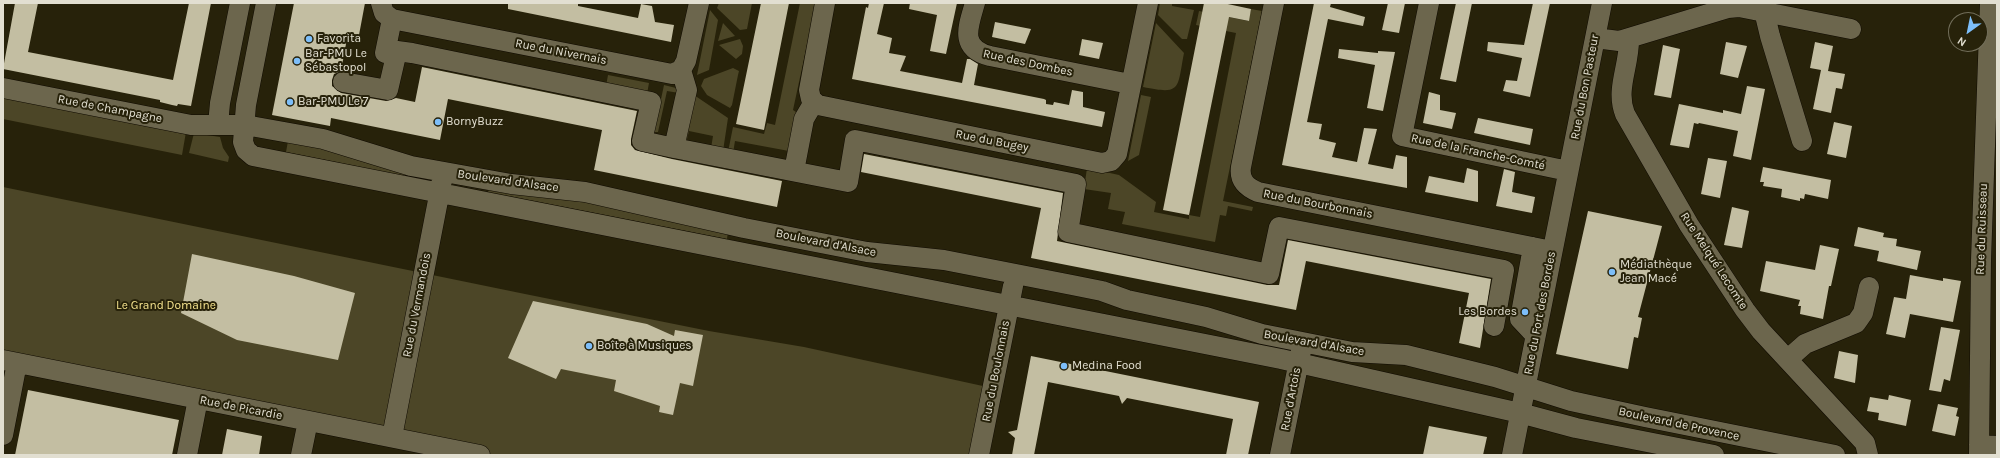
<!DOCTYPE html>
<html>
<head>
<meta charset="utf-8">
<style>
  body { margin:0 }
  #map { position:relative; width:2000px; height:458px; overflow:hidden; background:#27220a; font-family:Karla,sans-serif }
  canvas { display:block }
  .frame { position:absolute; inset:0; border:4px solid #e2dfd1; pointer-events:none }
  .north { position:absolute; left:1948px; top:12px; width:40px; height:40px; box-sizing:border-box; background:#27220a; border:1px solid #726e5a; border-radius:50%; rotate:213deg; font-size:11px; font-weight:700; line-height:16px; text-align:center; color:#e2dfd1 }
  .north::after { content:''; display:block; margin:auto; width:14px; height:18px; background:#7dbef9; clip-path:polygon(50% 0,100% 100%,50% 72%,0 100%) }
</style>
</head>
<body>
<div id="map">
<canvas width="2000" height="458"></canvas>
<div class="frame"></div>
<div class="north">N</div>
</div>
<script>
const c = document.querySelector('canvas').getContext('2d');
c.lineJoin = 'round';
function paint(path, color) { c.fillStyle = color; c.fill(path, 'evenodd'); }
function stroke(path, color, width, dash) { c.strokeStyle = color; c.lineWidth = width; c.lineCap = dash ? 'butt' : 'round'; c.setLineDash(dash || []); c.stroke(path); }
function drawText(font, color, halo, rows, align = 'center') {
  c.font = font + ' Karla,sans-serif'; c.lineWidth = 4; c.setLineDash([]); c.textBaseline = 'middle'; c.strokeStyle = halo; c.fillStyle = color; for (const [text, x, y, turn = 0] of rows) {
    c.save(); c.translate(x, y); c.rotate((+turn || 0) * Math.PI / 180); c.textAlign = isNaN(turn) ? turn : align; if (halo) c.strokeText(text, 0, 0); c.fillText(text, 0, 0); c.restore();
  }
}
paint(new Path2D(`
  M 719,3 L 752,3 L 747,29 L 740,30 L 717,8 Z
  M 800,3 L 816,3 L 793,110 L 796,112 L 789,151 L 735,141 L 733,153 L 728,152 L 733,127 L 764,134 L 767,123 L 775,125 Z
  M 1160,3 L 1172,3 L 1172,6 L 1194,10 L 1187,39 L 1182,39 L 1158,15 Z
  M 1251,9 L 1262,11 L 1223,201 L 1253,207 L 1252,211 L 1228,206 L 1226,216 L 1220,215 L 1215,242 L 1122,224 L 1125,212 L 1108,209 L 1111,193 L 1084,189 L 1087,168 L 1119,175 L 1156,202 L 1154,212 L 1189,219 L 1189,215 L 1200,217 L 1236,33 L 1196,25 L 1199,11 L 1248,21 Z
  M 710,10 L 718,20 L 709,70 L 697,75 Z
  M 723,23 L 735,36 L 718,41 Z
  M 1156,23 L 1184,53 C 1177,89 1182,95 1143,87 Z
  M 740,39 L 743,46 L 742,54 L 736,59 L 719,45 Z
  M 733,68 L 739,71 L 738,75 L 732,105 L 730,108 L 707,95 L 701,86 L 704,79 Z
  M 608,75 L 649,83 L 647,94 L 606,86 Z
  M 664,85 L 680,89 L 679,93 L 667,91 L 658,132 L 654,132 Z
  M 3,95 L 186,132 L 182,155 L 3,119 Z
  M 694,95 L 728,118 L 723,151 L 711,148 L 713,136 L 689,131 L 686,143 L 684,142 Z
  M 1141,95 L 1151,97 L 1139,155 L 1128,161 Z
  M 194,133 L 220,137 L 223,148 L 229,157 L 228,162 L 189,153 Z
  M 288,141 L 327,148 L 405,172 L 405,176 L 286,152 Z
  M 3,187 L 525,294 L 709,331 L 804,347 L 992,388 L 979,455 L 480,455 L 3,360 Z
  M 489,188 L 563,196 L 728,231 L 727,239 L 488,192 Z`), '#4c4627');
paint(new Path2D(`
  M 15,3 L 38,3 L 28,52 L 173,80 L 189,3 L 211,3 L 191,106 L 178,104 L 177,106 L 172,105 L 160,102 L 160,100 L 3,69 Z
  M 294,3 L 365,3 L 359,35 L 348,33 L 341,71 L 334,74 L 332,80 L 332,86 L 341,93 L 386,101 L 396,98 L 415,102 L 422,67 L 637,111 L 631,139 L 631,145 L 635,150 L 672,159 L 782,181 L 777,207 L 594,170 L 602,130 L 448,99 L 440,140 L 331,118 L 330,126 L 272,115 Z
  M 508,3 L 578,3 L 578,6 L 638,18 L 641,4 L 652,6 L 655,22 L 674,25 L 671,42 L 508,9 Z
  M 761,3 L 789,3 L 764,130 L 736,124 Z
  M 869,3 L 884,3 L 877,34 L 892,38 L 889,53 L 906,56 L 900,71 L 962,83 L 967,59 L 970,59 L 978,64 L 974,85 L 1044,99 L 1046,100 L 1046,104 L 1053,105 L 1054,102 L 1069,105 L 1072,90 L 1083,92 L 1083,107 L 1105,112 L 1102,127 L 852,79 L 866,7 L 868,8 Z
  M 910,3 L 957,3 L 946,54 L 930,51 L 937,15 L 909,9 Z
  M 1204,3 L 1223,3 L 1251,9 L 1249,21 L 1229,17 L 1189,215 L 1163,210 Z
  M 1314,3 L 1331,3 L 1330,7 L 1365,17 L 1363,26 L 1328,19 L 1307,122 L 1322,124 L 1319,139 L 1336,143 L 1332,157 L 1357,162 L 1364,128 L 1377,129 L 1368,164 L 1393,169 L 1396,155 L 1407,157 L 1407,188 L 1282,165 Z
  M 1388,3 L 1405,3 L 1399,33 L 1382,30 Z
  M 1456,3 L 1472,3 L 1456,82 L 1440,79 Z
  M 1533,3 L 1550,3 L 1530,97 L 1503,91 L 1506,80 L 1517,81 L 1522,58 L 1487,51 L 1488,42 L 1524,45 Z
  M 995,22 L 1031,29 L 1025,44 L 992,37 Z
  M 1082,39 L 1103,43 L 1099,59 L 1079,55 Z
  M 1726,42 L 1747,46 L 1738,78 L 1720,74 Z
  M 1815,42 L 1833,46 L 1828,71 L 1845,74 L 1842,89 L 1836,88 L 1831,113 L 1813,109 L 1821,70 L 1810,68 Z
  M 1663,45 L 1680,49 L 1671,98 L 1654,95 Z
  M 1339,49 L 1378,53 L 1378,51 L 1395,52 L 1383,111 L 1367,108 L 1375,65 L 1338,58 Z
  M 1747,86 L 1765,89 L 1751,160 L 1733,156 L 1738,131 L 1699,123 L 1698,124 L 1694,123 L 1689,148 L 1670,145 L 1679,104 L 1723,113 L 1723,110 L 1741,114 Z
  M 1429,92 L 1440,95 L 1440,110 L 1456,113 L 1452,129 L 1423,123 Z
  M 1478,118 L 1533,129 L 1530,145 L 1474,133 Z
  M 1834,122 L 1852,126 L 1846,158 L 1827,154 Z
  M 864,154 L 1063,193 L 1057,241 L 1267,285 L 1279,285 L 1288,240 L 1491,279 L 1480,348 L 1459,343 L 1469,293 L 1306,261 L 1296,310 L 1031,258 L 1041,208 L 861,172 Z
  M 1708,158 L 1727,161 L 1720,198 L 1701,194 Z
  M 1763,167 L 1831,180 L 1828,199 L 1805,194 L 1804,199 L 1800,198 L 1800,201 L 1781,197 L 1782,189 L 1763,186 L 1764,182 L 1760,182 Z
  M 1467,168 L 1478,171 L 1478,202 L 1425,192 L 1429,176 L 1464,183 Z
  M 1504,169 L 1515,172 L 1512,192 L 1535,197 L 1532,213 L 1496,206 Z
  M 1732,207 L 1749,211 L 1742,248 L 1724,245 Z
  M 1588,211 L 1662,226 L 1638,317 L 1642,318 L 1638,338 L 1634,337 L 1628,369 L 1556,354 Z
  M 1858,227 L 1884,233 L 1883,237 L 1897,239 L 1896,246 L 1921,251 L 1917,270 L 1877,261 L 1879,251 L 1854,246 Z
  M 1820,245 L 1839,249 L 1831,286 L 1829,286 L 1823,319 L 1800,314 L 1801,306 L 1798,306 L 1800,300 L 1760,291 L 1766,261 L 1815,270 Z
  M 192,254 L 294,276 L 355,293 L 338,360 L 237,340 L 181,313 Z
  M 1910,275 L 1943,281 L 1943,278 L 1961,281 L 1953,322 L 1910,314 L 1905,338 L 1886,334 L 1894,297 L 1906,299 Z
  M 533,301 L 647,324 L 674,336 L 675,330 L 703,335 L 693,386 L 680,383 L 673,415 L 659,412 L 660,406 L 614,391 L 616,380 L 561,369 L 556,379 L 508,358 Z
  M 1941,327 L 1960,330 L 1950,381 L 1944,379 L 1941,392 L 1929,390 Z
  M 1839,351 L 1858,355 L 1855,383 L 1834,378 Z
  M 1031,356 L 1259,402 L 1248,455 L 1226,455 L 1233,419 L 1127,398 L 1122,404 L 1119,396 L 1048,382 L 1034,455 L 1012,455 L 1015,438 L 1008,432 L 1017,430 Z
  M 28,390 L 179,420 L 172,455 L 15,455 Z
  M 1889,395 L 1911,400 L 1906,426 L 1878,420 L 1879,413 L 1867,411 L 1870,397 L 1888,400 Z
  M 1938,404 L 1958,408 L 1956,416 L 1959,417 L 1955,436 L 1932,431 Z
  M 1429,426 L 1487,437 L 1483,455 L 1423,455 Z
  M 227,429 L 262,436 L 259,455 L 222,455 Z`), '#c3bea2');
const minor = new Path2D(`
  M 266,3 L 246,105 L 243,142 L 246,150 L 253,156 L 1281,359 L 1520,413 L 1576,428 L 1714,455
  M 381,3 L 384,13 L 392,19 L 672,74 L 681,70 L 686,61 L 699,3
  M 825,3 L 809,90 L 811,99 L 818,105 L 1102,163 L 1111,161 L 1117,154 L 1148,3
  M 975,3 C 968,27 959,48 990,56 L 1130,84
  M 1274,3 L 1241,167 C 1239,180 1246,187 1258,192 L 1552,251
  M 1429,3 L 1402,136 L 1568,171
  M 1764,11 L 1770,36 L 1802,141
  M 392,19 L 385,53 L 396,55
  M 1595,38 L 1619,41 L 1728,8 L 1739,7 L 1851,29
  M 1629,38 C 1630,65 1615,89 1625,114 L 1689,225 L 1745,310 L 1761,331 L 1865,443 L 1868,455
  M 681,70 L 687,90 L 674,148 L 848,182 L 855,140 L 1076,184 L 1068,232 L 1269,274 L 1279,227 L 1504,270 L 1494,326
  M 343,82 L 388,90 L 397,51 L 412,53 L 651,102 L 642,141 L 674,148
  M 3,88 L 191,125 L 245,125 L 323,139 L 411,166 L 511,184 L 585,192 L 744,228 L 867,252 L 944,260 L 1072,285 L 1102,291 L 1127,300 L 1206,317 L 1262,334 L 1352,352 L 1406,355 L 1495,377 L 1571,401 L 1645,417 L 1835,455
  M 218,125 L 220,103 L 240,3
  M 794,171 L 804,119 L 814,102
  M 1533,247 L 1520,319 L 1535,335
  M 1788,359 L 1805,344 L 1856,323 L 1863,313 L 1869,287
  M 3,360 L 480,455
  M 3,435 L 17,363
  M 392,437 L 442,180
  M 1979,445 L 1997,446
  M 187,455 L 198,399
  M 301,455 L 308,421
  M 979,455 L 1013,286
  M 1280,455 L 1301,351
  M 1512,455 L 1602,3
  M 1979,455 L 1981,260 L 1990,3`);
stroke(minor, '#100b00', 21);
stroke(minor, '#6c664d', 20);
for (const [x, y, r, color] of [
  [309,39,4,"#7dbef9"],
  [297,61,4,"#7dbef9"],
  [290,102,4,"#7dbef9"],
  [438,122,4,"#7dbef9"],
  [1612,272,4,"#7dbef9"],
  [1525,312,4,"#7dbef9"],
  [589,346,4,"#7dbef9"],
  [1064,366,4,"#7dbef9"]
]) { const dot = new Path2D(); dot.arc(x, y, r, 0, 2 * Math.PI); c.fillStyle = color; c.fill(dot); stroke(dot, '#27220a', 1.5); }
drawText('12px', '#e2dfd1', '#27220a', [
  ["Favorita",317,39],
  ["Bar-PMU Le",305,54],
  ["Sébastopol",305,68],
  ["Bar-PMU Le 7",298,102],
  ["BornyBuzz",446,122],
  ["Médiathèque",1620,265],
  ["Jean Macé",1620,279],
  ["Les Bordes",1517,312,"right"],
  ["Boîte à Musiques",597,346],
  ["Medina Food",1072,366]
], 'left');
drawText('12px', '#e2dfd1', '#27220a', [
  ["Rue du Nivernais",561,52,11],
  ["Rue des Dombes",1028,63,12],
  ["Rue du Bon Pasteur",1585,87,-79],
  ["Rue de Champagne",110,109,11],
  ["Rue du Bugey",992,141,11],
  ["Rue de la Franche-Comté",1478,152,12],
  ["Boulevard d'Alsace",508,181,8],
  ["Rue du Bourbonnais",1318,204,11],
  ["Rue du Ruisseau",1982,229,-88],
  ["Boulevard d'Alsace",826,243,11],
  ["Rue Melqué Lecomte",1714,261,57],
  ["Rue du Vermandois",417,305,-79],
  ["Rue du Fort des Bordes",1540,313,-79],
  ["Boulevard d'Alsace",1314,343,10],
  ["Rue du Boulonnais",996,371,-79],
  ["Rue d'Artois",1291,399,-79],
  ["Rue de Picardie",241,408,11],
  ["Boulevard de Provence",1679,424,12]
]);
drawText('12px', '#f5e38e', '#27220a', [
  ["Le Grand Domaine",166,306]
]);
</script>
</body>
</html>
